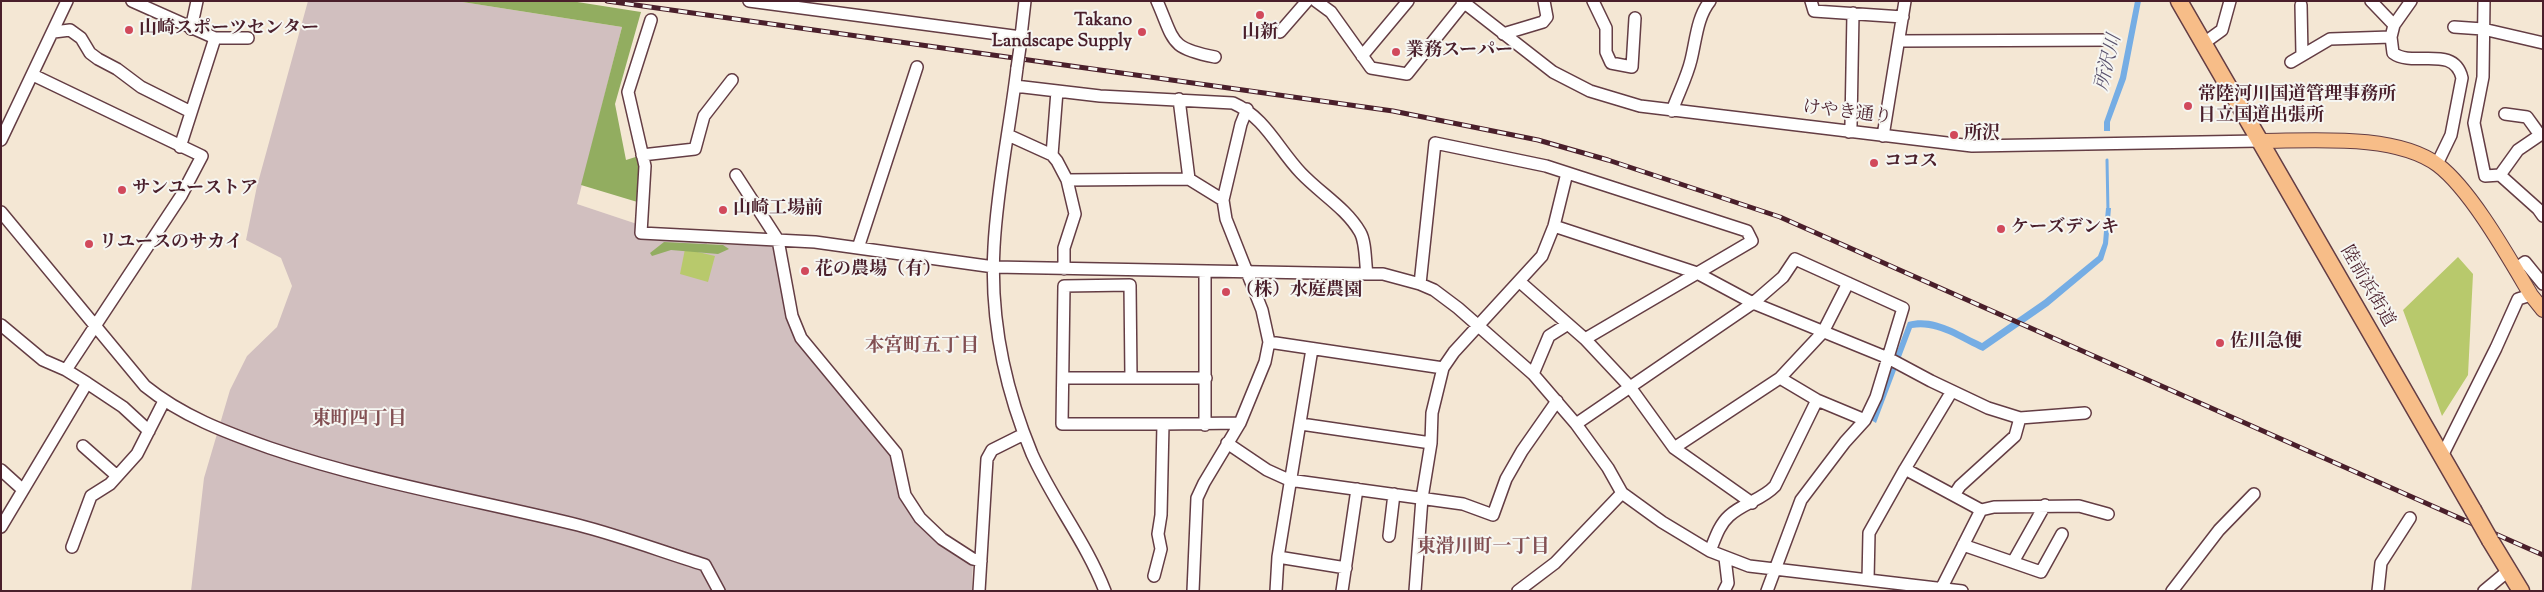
<!DOCTYPE html>
<html>
<head>
<meta charset="utf-8">
<style>
  body { margin:0 }
  #map { position:relative; width:2544px; height:592px; overflow:hidden; background:#f4e7d4; font-family:"Sorts Mill Goudy",serif }
  canvas { display:block }
  .frame { position:absolute; inset:0; border:2px solid #4a1f2b; pointer-events:none }
</style>
</head>
<body>
<div id="map">
<canvas width="2544" height="592"></canvas>
<div class="frame"></div>
</div>
<script>
const c = document.querySelector('canvas').getContext('2d');
c.lineJoin = 'round';
function paint(path, color) { c.fillStyle = color; c.fill(path, 'evenodd'); }
function stroke(path, color, width, dash) { c.strokeStyle = color; c.lineWidth = width; c.lineCap = dash ? 'butt' : 'round'; c.setLineDash(dash || []); c.stroke(path); }
function drawText(font, color, halo, rows, align = 'center') {
  c.font = font + ' "Sorts Mill Goudy","Noto Serif JP",serif'; c.lineWidth = 4; c.setLineDash([]); c.textBaseline = 'middle'; c.strokeStyle = halo; c.fillStyle = color; for (const [text, x, y, turn = 0] of rows) {
    c.save(); c.translate(x, y); c.rotate((+turn || 0) * Math.PI / 180); c.textAlign = isNaN(turn) ? turn : align; if (halo) c.strokeText(text, 0, 0); c.fillText(text, 0, 0); c.restore();
  }
}
paint(new Path2D(`
  M 308,1 L 456,1 L 622,27 L 577,204 L 658,231 L 702,233 L 707,244 L 777,246 L 793,319 L 896,453 L 905,495 L 920,518 L 973,559 L 972,591 L 191,591 L 204,478 L 230,390 L 247,356 L 277,327 L 292,286 L 281,258 L 246,240 L 257,186 Z`), '#d1bfbf');
paint(new Path2D(`
  M 685,249 L 715,256 L 708,282 L 680,274 Z
  M 2458,257 L 2473,274 L 2468,375 L 2442,416 L 2403,310 Z`), '#b8c96c');
paint(new Path2D(`
  M 456,1 L 571,1 L 641,12 L 615,104 L 626,160 L 642,155 L 644,204 L 581,185 L 622,27 Z
  M 664,242 L 723,245 L 729,249 L 718,254 L 671,250 L 652,256 L 650,253 Z`), '#92ad60');
paint(new Path2D(`
  M 2135,1 L 2141,1 L 2126,79 L 2110,122 L 2110,131 L 2104,131 L 2104,122 L 2120,77 Z
  M 2106,208 L 2111,208 L 2108,244 L 2103,260 L 2048,306 L 1983,351 C 1961,341 1936,323 1912,328 L 1876,423 L 1871,420 L 1908,322 C 1935,315 1958,332 1982,343 L 2044,300 L 2098,256 L 2103,243 Z`), '#75ade4');
stroke(new Path2D(`
  M 2107,160 L 2108,212`), '#75ade4', 3);
const minor = new Path2D(`
  M 132,1 L 215,38 L 248,38
  M 749,1 L 1021,37
  M 1157,1 C 1175,42 1169,48 1215,57
  M 1316,1 L 1331,12 L 1371,68 L 1407,74 L 1464,3
  M 1462,1 L 1553,72 L 1590,91 L 1640,106 L 1972,146 L 2259,141
  M 1593,1 L 1606,28 L 1606,52 L 1611,63 L 1632,67 L 1635,18
  M 1811,1 L 1814,11 L 1903,17
  M 2371,1 L 2394,25 L 2391,37
  M 2484,1 L 2483,77 L 2474,123 L 2485,176 L 2500,175
  M 2301,5 L 2302,55
  M 651,20 L 628,92 L 645,166 L 641,233 L 815,242 L 994,267 L 1367,274 L 1383,274 L 1420,284 L 1434,290 L 1458,308 L 1533,374 L 1576,424 L 1608,468 L 1622,493 L 1662,522 L 1710,551 L 1749,566 L 1962,591
  M 2394,25 L 2411,1
  M 2454,27 L 2483,29 L 2543,43
  M 191,29 L 197,1
  M 54,32 L 70,30 L 81,38 L 90,53 L 98,59 L 117,69 L 141,87 L 191,112
  M 1280,32 L 1307,1
  M 1503,34 L 1543,22 L 1547,17 L 1544,1
  M 1899,41 L 2110,40
  M 2204,43 L 2222,30 L 2230,1
  M 1020,45 L 1025,1
  M 1362,56 L 1408,1
  M 2291,62 L 2330,39 L 2391,37 L 2393,53 C 2413,68 2454,44 2462,78 L 2451,135 L 2437,164
  M 1017,68 C 1010,127 997,187 994,247 C 990,318 1005,389 1032,454 C 1053,501 1086,542 1105,591
  M 1015,86 L 1100,96 L 1233,103 C 1265,117 1278,149 1301,173 C 1321,194 1346,208 1360,232 C 1366,242 1365,262 1367,274
  M 1179,99 L 1189,179 L 1223,200
  M 1672,111 C 1678,94 1687,77 1691,60 C 1696,40 1697,17 1710,1
  M 2505,114 L 2527,117 L 2540,135 L 2518,150 L 2500,175 L 2538,209 L 2543,216
  M 1849,132 L 1851,125 L 1853,13
  M 1008,135 L 1052,155 L 1057,161 L 1067,180 L 1075,214 L 1064,248 L 1064,269
  M 1883,136 L 1905,1
  M 1,140 L 67,1
  M 180,147 L 215,38
  M 642,155 L 695,149 L 704,116 L 732,80
  M 1052,155 L 1057,91
  M 736,175 L 778,240 L 792,316 L 801,338 L 896,453 L 905,495 L 920,518 L 942,539 L 973,559 L 981,561
  M 1067,180 L 1189,179
  M 1,212 L 145,386 C 182,416 225,432 270,448 C 370,482 476,500 578,525 C 621,536 663,552 705,565 L 719,591
  M 1554,226 L 1697,273 L 1753,303 L 1888,358 L 1931,381 L 1988,408 L 2020,418 L 2085,413
  M 858,248 L 917,67
  M 2515,269 L 2525,262 L 2543,284
  M 1520,282 L 1585,339 L 1630,387 L 1674,448 L 1752,503
  M 1420,284 L 1435,143 L 1546,166 L 1747,231 L 1752,241 L 1585,339
  M 1,325 L 43,360 L 66,370
  M 1269,342 L 1443,368
  M 1533,374 L 1549,336 L 1568,324
  M 1063,378 L 1206,378
  M 1131,378 L 1130,285 L 1064,286 L 1062,424 L 1163,424
  M 1780,378 L 1817,400 L 1865,420
  M 87,383 L 123,407 L 149,431
  M 1301,424 L 1431,443
  M 1576,424 L 1753,303 L 1783,277 L 1795,259 L 1903,308 L 1876,397 L 1865,420 L 1845,442 L 1801,500 L 1767,591
  M 1205,425 L 1205,272
  M 1227,443 L 1267,470 L 1289,480 L 1463,504 L 1493,515 L 1506,479 L 1522,451 L 1557,401
  M 83,446 L 117,476
  M 1674,448 L 1780,378 L 1823,332 L 1848,283
  M 2442,456 L 2496,348 L 2518,299 L 2531,295
  M 1905,469 L 1952,391
  M 1,470 L 22,489
  M 1954,495 L 1960,486 L 2015,436 L 2020,418
  M 1981,510 L 1994,507 L 2079,506 L 2108,514
  M 1,527 L 87,383 L 66,370 L 181,196 L 202,156 L 33,75
  M 1389,536 L 1394,494
  M 1963,545 L 2041,572 L 2062,534
  M 72,547 L 91,496 L 110,484 L 137,454 L 164,401
  M 1710,551 C 1715,539 1719,525 1729,516 C 1743,503 1762,500 1775,486 L 1817,400
  M 1278,557 L 1346,568
  M 2013,562 L 2045,505
  M 1154,576 L 1161,549 L 1158,534 L 1161,515 L 1163,424 L 1240,423
  M 1868,580 L 1869,533 L 1905,469 L 1981,510 L 1940,591
  M 979,591 L 987,459 L 992,450 L 1024,434
  M 1193,591 L 1197,498 L 1204,483 L 1240,423 L 1265,362 L 1269,342 L 1262,310 L 1226,219 L 1223,200 L 1241,124 L 1247,109
  M 1276,591 L 1278,557 L 1312,349
  M 1342,591 L 1357,489
  M 1415,591 L 1422,498 L 1431,443 L 1432,413 L 1443,368 L 1454,352 L 1542,256 L 1554,226 L 1567,173
  M 1518,591 L 1555,563 L 1622,493
  M 1724,591 L 1728,583 L 1725,558
  M 2172,591 L 2219,530 L 2254,494
  M 2378,591 L 2381,563 L 2410,518
  M 2484,591 L 2508,571`);
const major = new Path2D(`
  M 2259,141 C 2311,141 2395,133 2438,165 C 2471,190 2509,258 2531,295 L 2543,310`);
const highway = new Path2D(`
  M 2179,1 L 2473,510
  M 2490,540 L 2521,591`);
stroke(minor, '#643d44', 14);
stroke(major, '#643d44', 16);
stroke(highway, '#643d44', 19);
stroke(minor, '#fff', 11);
stroke(major, '#f7bd88', 14);
stroke(highway, '#f7bd88', 16);
const rail = new Path2D(`
  M 607,1 L 1393,111 L 1538,140 L 1608,160 L 1780,217 L 2543,555`);
stroke(rail, '#4a1f2b', 5);
stroke(rail, '#f6f6f2', 3, [9]);
const minorBridge = new Path2D(`
  M 1017,68 L 1020,47`);
const highwayBridge = new Path2D(`
  M 2473,510 L 2490,540`);
stroke(minorBridge, '#643d44', 14, []);
stroke(highwayBridge, '#643d44', 19, []);
stroke(minorBridge, '#fff', 11);
stroke(highwayBridge, '#f7bd88', 16);
for (const [x, y, r, color] of [
  [1260,15,5,"#d1495b"],
  [129,30,5,"#d1495b"],
  [1142,32,5,"#d1495b"],
  [1396,52,5,"#d1495b"],
  [2188,106,5,"#d1495b"],
  [1954,135,5,"#d1495b"],
  [1874,163,5,"#d1495b"],
  [122,190,5,"#d1495b"],
  [723,210,5,"#d1495b"],
  [2001,229,5,"#d1495b"],
  [89,244,5,"#d1495b"],
  [805,271,5,"#d1495b"],
  [1226,292,5,"#d1495b"],
  [2220,343,5,"#d1495b"]
]) { const dot = new Path2D(); dot.arc(x, y, r, 0, 2 * Math.PI); c.fillStyle = color; c.fill(dot); stroke(dot, '#f6f6f2', 2); }
drawText('bold 18px', '#4a1f2b', '#f6f6f2', [
  ["Takano",1132,22,"right"],
  ["Landscape Supply",1132,43,"right"],
  ["山崎スポーツセンター",139,30],
  ["山新",1260,34,"center"],
  ["業務スーパー",1406,52],
  ["常陸河川国道管理事務所",2198,96],
  ["日立国道出張所",2198,117],
  ["所沢",1964,135],
  ["ココス",1884,163],
  ["サンユーストア",132,190],
  ["山崎工場前",733,210],
  ["ケーズデンキ",2011,229],
  ["リユースのサカイ",99,244],
  ["花の農場（有）",815,271],
  ["（株）水庭農園",1236,292],
  ["佐川急便",2230,343]
], 'left');
drawText('18px', '#4a1f2b', '#f6f6f2', [
  ["けやき通り",1847,114,7],
  ["陸前浜街道",2366,287,60]
]);
drawText('italic 19px', '#59516c', '#f6f6f2', [
  ["所沢川",2110,63,-76]
]);
drawText('bold 19px', '#824f52', '#f6f6f2', [
  ["本宮町五丁目",922,348],
  ["東町四丁目",359,421],
  ["東滑川町一丁目",1483,549]
]);
</script>
</body>
</html>
